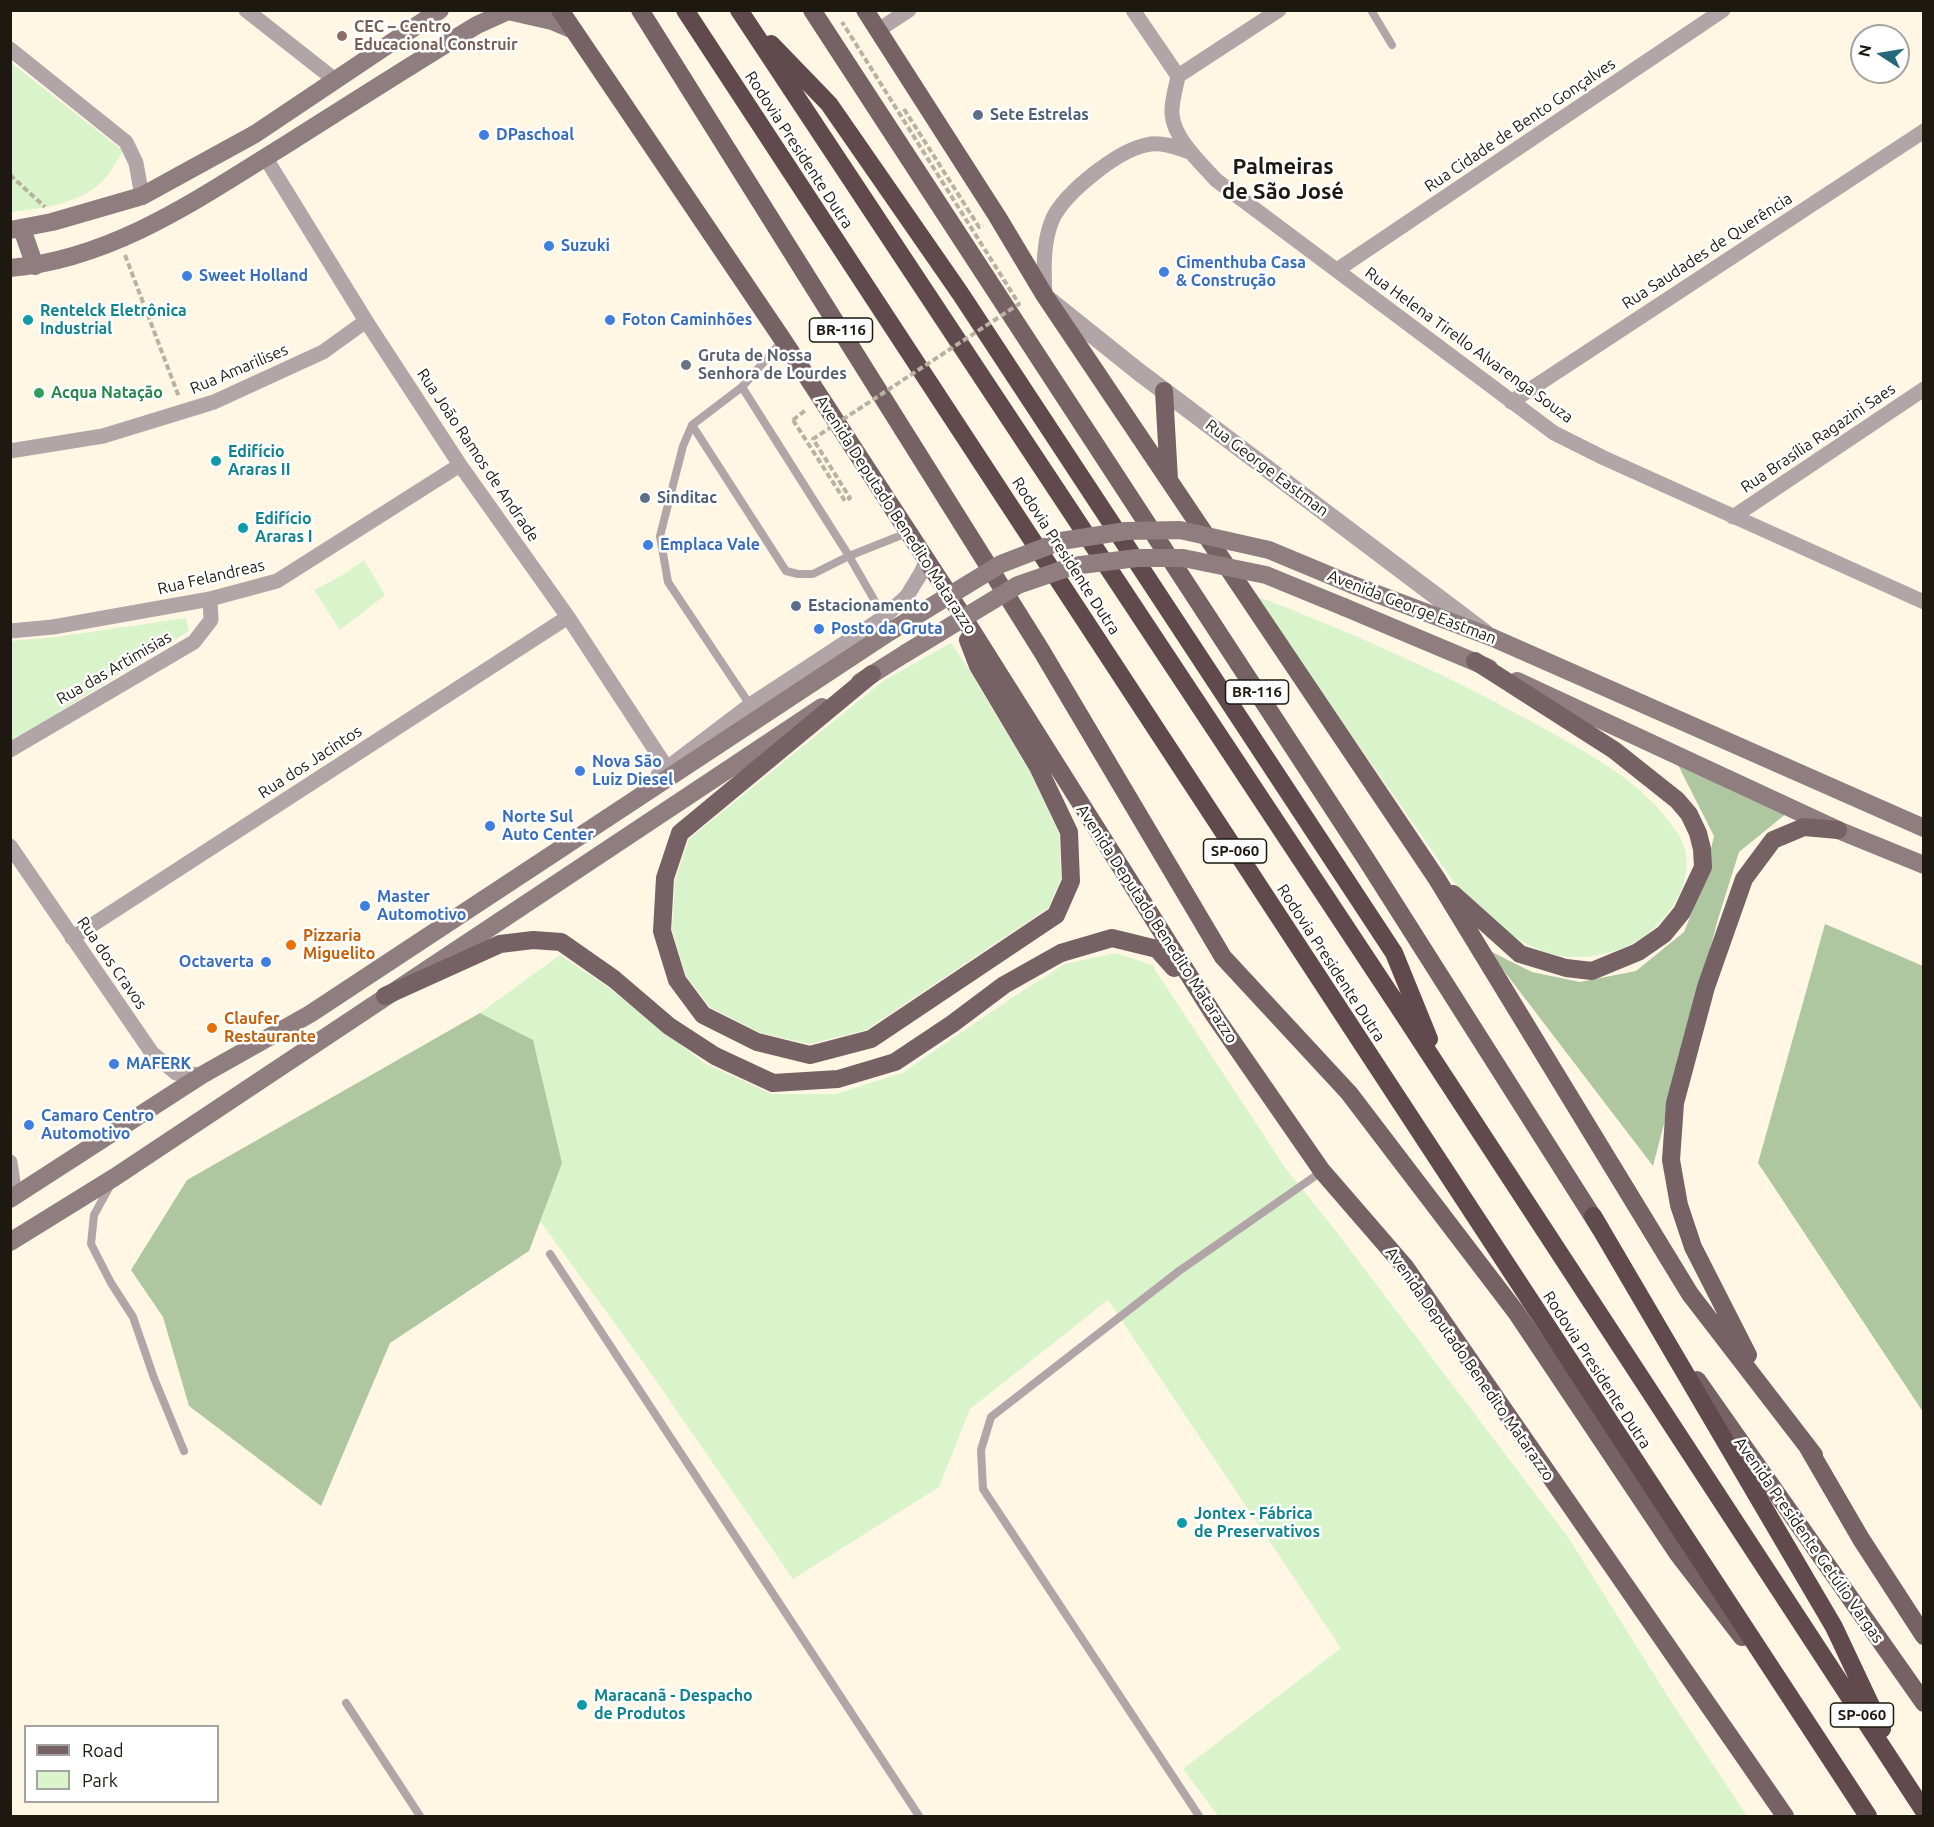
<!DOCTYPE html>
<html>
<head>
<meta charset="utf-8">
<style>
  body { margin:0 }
  #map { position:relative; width:1934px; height:1827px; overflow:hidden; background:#fff6e4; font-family:Ubuntu,sans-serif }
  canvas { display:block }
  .frame { position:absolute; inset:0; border:12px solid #1d1911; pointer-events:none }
  .legend { position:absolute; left:24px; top:1725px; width:195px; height:78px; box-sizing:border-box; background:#fff; border:2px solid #a5a3a0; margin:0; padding:8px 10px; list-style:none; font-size:18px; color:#1d1911 }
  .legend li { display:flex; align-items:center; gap:12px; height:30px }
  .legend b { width:30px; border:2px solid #a5a3a0 }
  .north { position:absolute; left:1850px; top:24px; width:60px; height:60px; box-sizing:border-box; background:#fff; border:2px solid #a5a3a0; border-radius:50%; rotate:282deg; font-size:16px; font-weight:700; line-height:24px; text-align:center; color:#1d1911 }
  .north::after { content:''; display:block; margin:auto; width:21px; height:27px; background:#25687a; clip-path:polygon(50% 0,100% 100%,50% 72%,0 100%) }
</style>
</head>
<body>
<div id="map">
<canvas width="1934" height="1827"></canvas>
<div class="frame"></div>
<ul class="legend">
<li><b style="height:8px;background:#766165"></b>Road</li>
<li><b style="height:16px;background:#d9f3cb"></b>Park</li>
</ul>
<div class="north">N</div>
</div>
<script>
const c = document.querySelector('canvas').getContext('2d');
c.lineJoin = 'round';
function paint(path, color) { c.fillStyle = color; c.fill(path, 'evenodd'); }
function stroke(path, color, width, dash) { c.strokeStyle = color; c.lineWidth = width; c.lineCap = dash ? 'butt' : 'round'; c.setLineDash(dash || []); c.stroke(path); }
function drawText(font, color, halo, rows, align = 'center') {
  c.font = font + ' Ubuntu,sans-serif'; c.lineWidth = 5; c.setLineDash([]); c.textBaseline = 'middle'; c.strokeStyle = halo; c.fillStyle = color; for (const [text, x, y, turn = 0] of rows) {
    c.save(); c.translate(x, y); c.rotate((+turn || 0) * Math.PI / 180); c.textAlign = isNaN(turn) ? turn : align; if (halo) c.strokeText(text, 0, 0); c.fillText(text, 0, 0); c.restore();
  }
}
paint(new Path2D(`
  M 10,62 L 123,151 C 118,159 113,168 107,176 C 84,204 44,208 11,212 Z
  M 364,560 L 385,595 L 340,630 L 314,590 L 341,576 Z
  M 1254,595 C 1350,632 1444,673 1534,723 C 1587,753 1642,780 1677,832 C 1705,874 1667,928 1627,946 C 1605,956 1579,960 1556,955 C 1513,945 1484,912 1454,882 Z
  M 186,618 L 189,631 L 11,742 L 11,641 L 56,637 Z
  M 951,643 L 969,670 L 1030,772 L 1059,834 L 1061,879 L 1048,908 L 866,1030 L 810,1044 L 760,1033 L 710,1007 L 686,976 L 672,930 L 675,880 L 689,839 L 883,681 Z
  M 1116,953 L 1152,965 L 1286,1169 L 1332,1226 L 1568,1537 L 1672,1703 L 1747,1816 L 1218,1816 L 1183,1769 L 1341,1648 L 1108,1300 L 970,1409 L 939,1487 L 793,1579 L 643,1362 L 540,1221 L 562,1163 L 533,1040 L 480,1013 L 560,955 L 609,988 L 704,1063 L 772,1094 L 836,1094 L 902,1073 L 1013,997 L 1065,964 Z`), '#d9f3cb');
paint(new Path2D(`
  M 1676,761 L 1787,813 L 1739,852 L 1718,919 L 1653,1166 L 1488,950 L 1532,972 L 1580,982 L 1636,971 L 1684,932 L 1702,887 L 1714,836 Z
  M 1825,924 L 1923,966 L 1923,1412 L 1758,1163 Z
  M 480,1013 L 533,1040 L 562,1163 L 529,1251 L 390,1343 L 321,1506 L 189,1406 L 163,1317 L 131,1270 L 187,1180 Z`), '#aec7a0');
stroke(new Path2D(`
  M 904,109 L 979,227 L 983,225
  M 10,175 L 45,207
  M 125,255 L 179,397
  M 793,420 L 807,409`), '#b9b2a3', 4, [6, 3]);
stroke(new Path2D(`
  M 1371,10 L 1392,45
  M 742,387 L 849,556 L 884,617
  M 692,425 L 786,571 L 798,574 L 813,574 L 849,556 L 907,533
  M 750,705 L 668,582 L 660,536 L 683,446 L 692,425 L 742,387 L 783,340
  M 111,1184 L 94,1215 L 91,1244 L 111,1283 L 133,1317 L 154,1378 L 184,1451
  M 550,1254 L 919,1816
  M 346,1703 L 420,1816
  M 1199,1816 L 983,1489 L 981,1450 L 991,1417 L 1179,1271 L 1321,1172`), '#b1a5a7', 8);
stroke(new Path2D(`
  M 246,10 L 335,80
  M 1133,10 L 1178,76
  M 1279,10 L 1178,76 C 1176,88 1171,102 1172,114 C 1174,139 1200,162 1216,180 L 1554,433 L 1604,458 L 1924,602
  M 877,31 L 909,10
  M 10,49 L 126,142 L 136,163 L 142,196
  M 265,157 L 366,321 L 460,465 L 568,617 L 667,768
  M 1337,270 L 1723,10
  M 1045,296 C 1044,271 1042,243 1053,218 C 1066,192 1117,151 1146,145 C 1161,141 1178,148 1192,153
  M 1511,402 L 1924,131
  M 10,451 L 103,436 L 214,402 L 323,352 L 366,321
  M 1733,517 L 1924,389
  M 10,631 L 53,627 L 210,599 L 277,581 L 460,465
  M 10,750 L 194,642 L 211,620 L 210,599
  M 658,775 L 750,705 L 884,617 L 907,596 L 921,573 L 927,560
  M 10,846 L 152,1053 L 176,1073 L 202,1075
  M 72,938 L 568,617
  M 10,1162 L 13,1182 L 10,1188`), '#b1a5a7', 15);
stroke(new Path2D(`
  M 1049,300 L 1139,372 L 1485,633`), '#b1a5a7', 18);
stroke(new Path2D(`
  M 22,229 L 35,266
  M 10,230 L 52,222 L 142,196 L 255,134 L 440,10
  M 10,268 C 114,259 201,197 287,144 C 350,104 413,64 477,25 L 508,11 L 552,21 L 571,29
  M 1353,585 L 1491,637 L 1924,828
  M 1344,607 L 1489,668
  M 1517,681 L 1838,830 L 1924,865
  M 860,682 L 906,653
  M 10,1199 L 202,1075 L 310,1014 L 891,631
  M 10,1242 L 115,1177 L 822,707`), '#8f7d80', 18);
stroke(new Path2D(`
  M 560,10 L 783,340 L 950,596 L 1214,1015 L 1322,1171 L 1406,1268 L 1785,1816
  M 640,10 L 1041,650 L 1223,957 L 1349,1093 L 1516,1312 L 1678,1554 L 1742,1637
  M 812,10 L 1366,859 L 1600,1228
  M 865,10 L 997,216 L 1045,296 L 1437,879 L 1690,1294 L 1814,1455
  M 1164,391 L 1169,480
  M 872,674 L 680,833 L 665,878 L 662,931 L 677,980 L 703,1015 L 757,1042 L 810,1055 L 871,1039 L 1056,915 L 1071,881 L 1069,832 L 1038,767 L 978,666 L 968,640
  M 1453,894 L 1520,954 L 1566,968 L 1592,971 L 1638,952 L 1664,934 L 1682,912 L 1703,867 L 1702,849 L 1698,833 L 1689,814 L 1677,800 L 1614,750 L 1475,661
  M 385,996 L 500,944 L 533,940 L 561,942 L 614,979 L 669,1026 L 715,1056 L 773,1083 L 838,1079 L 895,1062 L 952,1024 L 1004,985 L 1061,953 L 1112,938 L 1157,949 L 1174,968
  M 1748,1355 L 1693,1247 L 1679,1205 L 1671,1160 L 1675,1103 L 1706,987 L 1744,879 L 1773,840 L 1804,827 L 1838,830
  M 1697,1380 L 1924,1703
  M 1807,1446 L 1861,1539 L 1924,1636`), '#766165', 18);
stroke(new Path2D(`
  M 685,10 L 1868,1816
  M 739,10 L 1398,1006 L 1924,1811
  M 771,44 L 829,104 L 960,293 L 1394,953 L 1429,1039
  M 1593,1216 L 1834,1627 L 1882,1729`), '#614a4e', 18);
stroke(new Path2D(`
  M 793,420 L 845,501 L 850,498 L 813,439 L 1019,304 L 842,22`), '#b9b2a3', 4, [6, 3]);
stroke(new Path2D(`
  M 891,631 L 1001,564 L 1061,541 L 1126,531 L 1180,530 L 1269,550 L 1353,585
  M 906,653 L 1018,585 L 1073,566 L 1137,558 L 1183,558 L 1266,575 L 1344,607`), '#8f7d80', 18);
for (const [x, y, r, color] of [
  [342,36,6,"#8d6e63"],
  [978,115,6,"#5c6f8a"],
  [484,135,6,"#3f7fe0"],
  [549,246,6,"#3f7fe0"],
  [1164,272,6,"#3f7fe0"],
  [187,276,6,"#3f7fe0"],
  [28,320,6,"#0f9aa8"],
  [610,320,6,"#3f7fe0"],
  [686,365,6,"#6b7280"],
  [39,393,6,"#2e9e5b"],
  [216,461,6,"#0f9aa8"],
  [645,498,6,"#5c6f8a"],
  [243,528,6,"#0f9aa8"],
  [648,545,6,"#3f7fe0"],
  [796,606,6,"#5c6f8a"],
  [819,629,6,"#3f7fe0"],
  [580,771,6,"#3f7fe0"],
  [490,826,6,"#3f7fe0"],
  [365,906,6,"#3f7fe0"],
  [291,945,6,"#e8710a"],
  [266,962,6,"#3f7fe0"],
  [212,1028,6,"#e8710a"],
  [114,1064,6,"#3f7fe0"],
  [29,1125,6,"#3f7fe0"],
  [1182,1523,6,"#0f9aa8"],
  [582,1705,6,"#0f9aa8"]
]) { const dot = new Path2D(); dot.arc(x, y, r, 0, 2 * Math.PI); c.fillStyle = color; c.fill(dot); stroke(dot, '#fff', 2); }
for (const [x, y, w] of [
  [841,330,63],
  [1257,692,63],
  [1235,851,63],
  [1862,1715,63]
]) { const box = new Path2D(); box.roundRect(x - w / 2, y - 12, w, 24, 4.5); c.fillStyle = '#fff'; c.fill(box); stroke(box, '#1d1911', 1.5); }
drawText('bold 15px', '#1d1911', null, [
  ["BR-116",841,330],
  ["BR-116",1257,692],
  ["SP-060",1235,851],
  ["SP-060",1862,1715]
]);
drawText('bold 16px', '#785e54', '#fff', [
  ["CEC – Centro",354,27],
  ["Educacional Construir",354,45]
], 'left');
drawText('bold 16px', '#4e5e75', '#fff', [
  ["Sete Estrelas",990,115],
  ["Sinditac",657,498],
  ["Estacionamento",808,606]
], 'left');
drawText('16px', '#1d1911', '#fff', [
  ["Rua Cidade de Bento Gonçalves",1520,125,-34],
  ["Rodovia Presidente Dutra",799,150,57],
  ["Rua Saudades de Querência",1707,251,-33],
  ["Rua Helena Tirello Alvarenga Souza",1469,345,36],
  ["Rua Amarilises",239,369,-23],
  ["Rua Brasília Ragazini Saes",1818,438,-34],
  ["Rua João Ramos de Andrade",478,455,56],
  ["Rua George Eastman",1267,468,37],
  ["Avenida Deputado Benedito Matarazzo",896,515,57],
  ["Rodovia Presidente Dutra",1066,556,57],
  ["Rua Felandreas",211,577,-13],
  ["Avenida George Eastman",1412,607,21],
  ["Rua das Artimisias",114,668,-30],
  ["Rua dos Jacintos",310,762,-33],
  ["Avenida Deputado Benedito Matarazzo",1157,924,57],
  ["Rua dos Cravos",112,963,55],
  ["Rodovia Presidente Dutra",1331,963,57],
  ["Avenida Deputado Benedito Matarazzo",1470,1364,55],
  ["Rodovia Presidente Dutra",1597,1370,57],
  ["Avenida Presidente Getúlio Vargas",1809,1540,55]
]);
drawText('bold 16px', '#366cbe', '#fff', [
  ["DPaschoal",496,135],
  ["Suzuki",561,246],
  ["Cimenthuba Casa",1176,263],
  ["& Construção",1176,281],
  ["Sweet Holland",199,276],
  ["Foton Caminhões",622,320],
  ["Emplaca Vale",660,545],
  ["Posto da Gruta",831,629],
  ["Nova São",592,762],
  ["Luiz Diesel",592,780],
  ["Norte Sul",502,817],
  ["Auto Center",502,835],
  ["Master",377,897],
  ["Automotivo",377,915],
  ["Octaverta",254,962,"right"],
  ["MAFERK",126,1064],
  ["Camaro Centro",41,1116],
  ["Automotivo",41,1134]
], 'left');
drawText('bold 16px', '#0d838f', '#fff', [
  ["Rentelck Eletrônica",40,311],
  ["Industrial",40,329],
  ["Edifício",228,452],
  ["Araras II",228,470],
  ["Edifício",255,519],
  ["Araras I",255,537],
  ["Jontex - Fábrica",1194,1514],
  ["de Preservativos",1194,1532],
  ["Maracanã - Despacho",594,1696],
  ["de Produtos",594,1714]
], 'left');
drawText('bold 16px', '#5b616d', '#fff', [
  ["Gruta de Nossa",698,356],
  ["Senhora de Lourdes",698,374]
], 'left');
drawText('bold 16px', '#27864d', '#fff', [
  ["Acqua Natação",51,393]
], 'left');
drawText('bold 16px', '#c56008', '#fff', [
  ["Pizzaria",303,936],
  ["Miguelito",303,954],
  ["Claufer",224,1019],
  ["Restaurante",224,1037]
], 'left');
drawText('bold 22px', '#1d1911', '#fff', [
  ["Palmeiras",1283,167],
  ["de São José",1283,192]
]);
</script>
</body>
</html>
